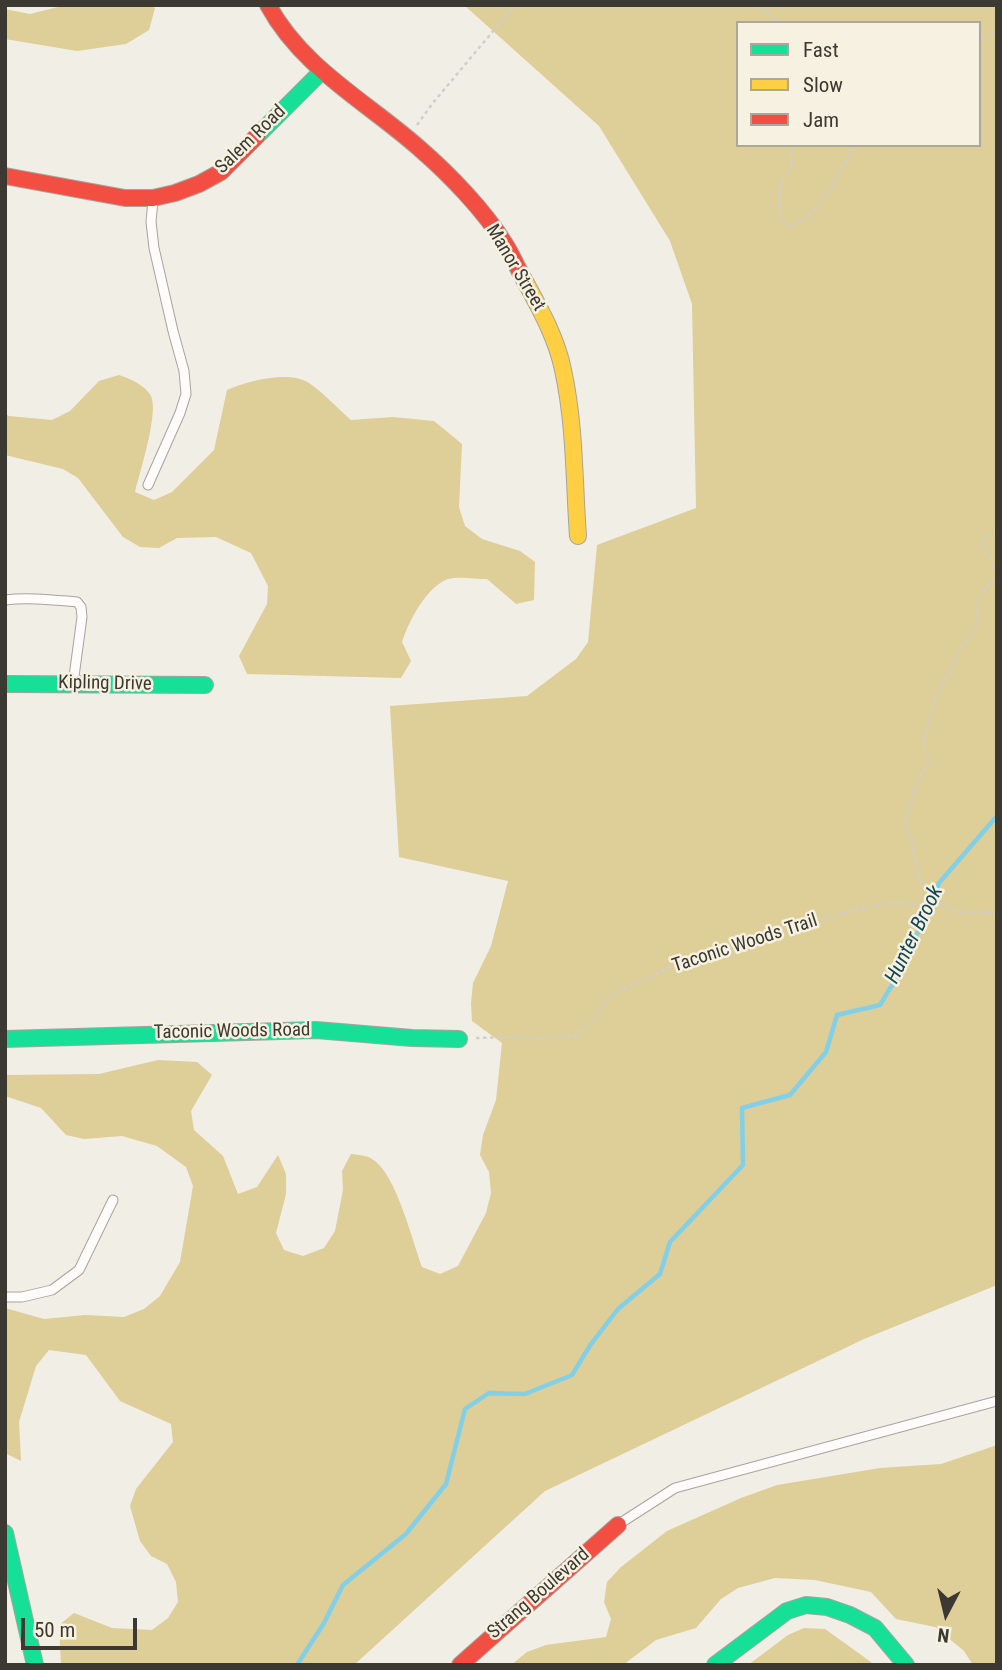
<!DOCTYPE html>
<html>
<head>
<meta charset="utf-8">
<style>
  body { margin:0 }
  #map { position:relative; width:1002px; height:1670px; overflow:hidden; background:#f1eee5; font-family:"Roboto Condensed",sans-serif }
  canvas { display:block }
  .frame { position:absolute; inset:0; border:7px solid #3b3932; pointer-events:none }
  .legend { position:absolute; left:736px; top:21px; width:245px; height:126px; box-sizing:border-box; background:#f6f1e0; border:2px solid #aba79a; margin:0; padding:9px 12px; list-style:none; font-size:21px; color:#3b3932 }
  .legend li { display:flex; align-items:center; gap:14px; height:35px }
  .legend b { width:35px; border:2px solid #aba79a }
  .north { position:absolute; left:911px; top:1579px; width:70px; height:70px; -webkit-text-stroke:5px #f6f1e0; paint-order:stroke; rotate:187deg; font-size:19px; font-weight:700; line-height:28px; text-align:center; color:#3b3932 }
  .north::after { content:''; display:block; margin:auto; width:24px; height:32px; background:#3b3932; clip-path:polygon(50% 0,100% 100%,50% 72%,0 100%) }
  .scale { position:absolute; left:21px; top:1618px; width:116px; height:32px; box-sizing:border-box; border:4px solid #3b3932; border-top:0; padding-left:9px; font-size:21px; line-height:24px; white-space:nowrap; color:#3b3932; -webkit-text-stroke:5px #f6f1e0; paint-order:stroke }
</style>
</head>
<body>
<div id="map">
<canvas width="1002" height="1670"></canvas>
<div class="frame"></div>
<ul class="legend">
<li><b style="height:9px;background:#16e098"></b>Fast</li>
<li><b style="height:9px;background:#ffcf43"></b>Slow</li>
<li><b style="height:9px;background:#f24e42"></b>Jam</li>
</ul>
<div class="north">N</div>
<div class="scale">50 m</div>
</div>
<script>
const c = document.querySelector('canvas').getContext('2d');
c.lineJoin = 'round';
function paint(path, color) { c.fillStyle = color; c.fill(path, 'evenodd'); }
function stroke(path, color, width, dash) { c.strokeStyle = color; c.lineWidth = width; c.lineCap = dash ? 'butt' : 'round'; c.setLineDash(dash || []); c.stroke(path); }
function drawText(font, color, halo, rows, align = 'center') {
  c.font = font + ' "Roboto Condensed",sans-serif'; c.lineWidth = 5; c.setLineDash([]); c.textBaseline = 'middle'; c.strokeStyle = halo; c.fillStyle = color; for (const [text, x, y, turn = 0] of rows) {
    c.save(); c.translate(x, y); c.rotate((+turn || 0) * Math.PI / 180); c.textAlign = isNaN(turn) ? turn : align; if (halo) c.strokeText(text, 0, 0); c.fillText(text, 0, 0); c.restore();
  }
}
paint(new Path2D(`
  M 66,5 L 150,5 L 155,8 L 149,30 L 126,44 L 77,51 L 5,39 L 5,9 L 30,14 Z
  M 464,5 L 997,5 L 997,1285 L 864,1339 L 545,1491 L 354,1665 L 61,1665 L 59,1625 L 74,1613 L 112,1628 L 152,1630 L 168,1618 L 178,1602 L 176,1582 L 167,1564 L 151,1556 L 140,1541 L 130,1506 L 136,1489 L 173,1442 L 171,1424 L 120,1401 L 86,1355 L 49,1350 L 36,1366 L 19,1422 L 21,1461 L 5,1453 L 5,1308 L 44,1319 L 85,1315 L 124,1317 L 144,1309 L 160,1296 L 180,1262 L 193,1186 L 186,1167 L 157,1146 L 122,1136 L 84,1139 L 66,1135 L 41,1108 L 5,1096 L 5,1075 L 99,1074 L 158,1060 L 197,1062 L 212,1075 L 191,1111 L 194,1130 L 223,1156 L 238,1194 L 257,1187 L 278,1155 L 286,1174 L 286,1194 L 276,1233 L 284,1250 L 303,1256 L 324,1248 L 335,1231 L 343,1190 L 342,1171 L 351,1154 C 357,1155 367,1155 372,1159 C 396,1173 412,1240 422,1267 L 440,1274 L 458,1266 L 486,1213 L 491,1193 L 489,1172 L 480,1155 L 483,1135 L 496,1100 L 502,1043 L 472,1021 L 471,1003 L 473,983 L 491,946 L 508,881 L 399,857 L 390,706 L 527,696 L 576,659 L 588,642 L 597,545 L 696,508 L 692,304 L 670,241 L 599,126 ZM 738,23 L 979,23 L 979,145 L 738,145 Z
  M 119,375 C 130,379 144,384 151,396 C 159,412 140,472 135,492 L 154,500 L 172,492 L 214,450 L 227,390 C 247,381 289,370 309,383 C 324,393 338,409 351,420 L 393,417 L 434,421 L 462,444 L 459,507 L 465,526 L 482,539 L 520,551 L 535,562 L 534,600 L 516,604 L 487,579 C 477,579 457,576 448,579 C 426,587 409,621 402,642 L 411,661 L 401,678 L 247,674 L 239,656 L 267,604 L 268,586 L 251,553 L 216,537 L 177,538 L 159,548 L 140,547 L 123,537 L 78,478 L 63,469 L 5,455 L 5,414 L 9,416 L 52,420 L 70,411 L 99,381 Z
  M 997,1445 L 997,1665 L 973,1665 L 964,1651 L 935,1627 L 896,1619 L 871,1592 L 815,1580 L 775,1578 L 738,1588 L 721,1599 L 696,1628 L 656,1640 L 623,1665 L 511,1665 L 527,1652 L 546,1645 L 606,1637 L 611,1619 L 604,1602 L 607,1582 L 621,1567 L 667,1531 L 741,1498 L 777,1485 L 880,1468 L 941,1464 Z
  M 804,1628 L 825,1629 L 871,1662 L 872,1665 L 748,1665 L 788,1635 Z`), '#dece97');
stroke(new Path2D(`
  M 297,1665 L 324,1623 L 343,1585 L 406,1534 L 446,1484 L 465,1409 L 489,1393 L 525,1394 L 572,1375 L 591,1344 L 618,1309 L 660,1274 L 670,1242 L 743,1165 L 742,1108 L 790,1095 L 826,1052 L 837,1015 L 880,1005 L 897,977 L 931,904 L 939,883 L 997,816`), '#82d0e8', 4.5);
const lane = new Path2D(`
  M 148,485 L 180,413 L 186,394 L 184,371 L 173,331 L 154,248 L 151,222 L 153,200
  M 5,600 C 29,597 53,600 77,602 L 81,607 L 82,617 L 73,684
  M 5,1297 L 22,1297 L 52,1290 L 79,1270 L 113,1200
  M 619,1524 L 675,1488 L 997,1401`);
const fast = new Path2D(`
  M 257,136 L 322,71
  M 5,684 L 205,685
  M 5,1039 L 316,1030 L 412,1038 L 459,1039
  M 5,1533 L 35,1665
  M 715,1665 L 787,1611 L 806,1605 L 827,1607 L 850,1615 L 875,1628 L 906,1665`);
const slow = new Path2D(`
  M 520,272 C 537,304 556,335 563,370 C 575,424 574,481 578,536`);
const jam = new Path2D(`
  M 268,5 C 302,68 367,102 419,148 C 449,174 484,210 505,244 C 511,253 515,263 520,272
  M 5,176 L 125,198 L 153,198 L 175,193 L 199,184 L 221,172 L 257,136
  M 460,1665 L 618,1525`);
stroke(lane, '#a7a49e', 11);
stroke(fast, '#a7a49e', 18);
stroke(slow, '#a7a49e', 18);
stroke(jam, '#a7a49e', 18);
stroke(new Path2D(`
  M 756,5 L 780,23
  M 979,39 L 983,39 L 997,29
  M 417,125 L 432,104 L 515,5
  M 792,145 L 791,167 L 780,183 L 779,202 L 780,217 L 788,226 L 803,221 L 814,210 L 830,190 L 848,156 L 857,145
  M 997,533 L 985,537 L 982,543 C 986,555 993,563 997,575
  M 927,904 C 928,892 920,883 918,872 C 914,855 913,839 905,823 C 912,802 915,780 929,763 L 923,744 L 936,695 L 944,683 L 961,648 L 972,634 L 978,619 L 976,604 L 983,592 L 997,576
  M 476,1038 L 512,1037 L 548,1039 L 575,1036 L 591,1022 L 611,995 L 681,962 L 848,912 L 889,903 L 936,905 L 948,907 L 956,912 L 997,913`), '#d0cfcb', 2.5, [3.5, 3.5]);
stroke(lane, '#fdfcfb', 9);
stroke(fast, '#16e098', 16);
stroke(slow, '#ffcf43', 16);
stroke(jam, '#f24e42', 16);
drawText('19px', '#3b3932', '#f6f1e0', [
  ["Salem Road",251,140,-44],
  ["Manor Street",515,268,59],
  ["Kipling Drive",105,684,1],
  ["Taconic Woods Trail",745,944,-18],
  ["Taconic Woods Road",232,1032,-1],
  ["Strang Boulevard",539,1594,-41]
]);
drawText('italic 21px', '#154657', '#f6f1e0', [
  ["Hunter Brook",915,935,-64]
]);
</script>
</body>
</html>
